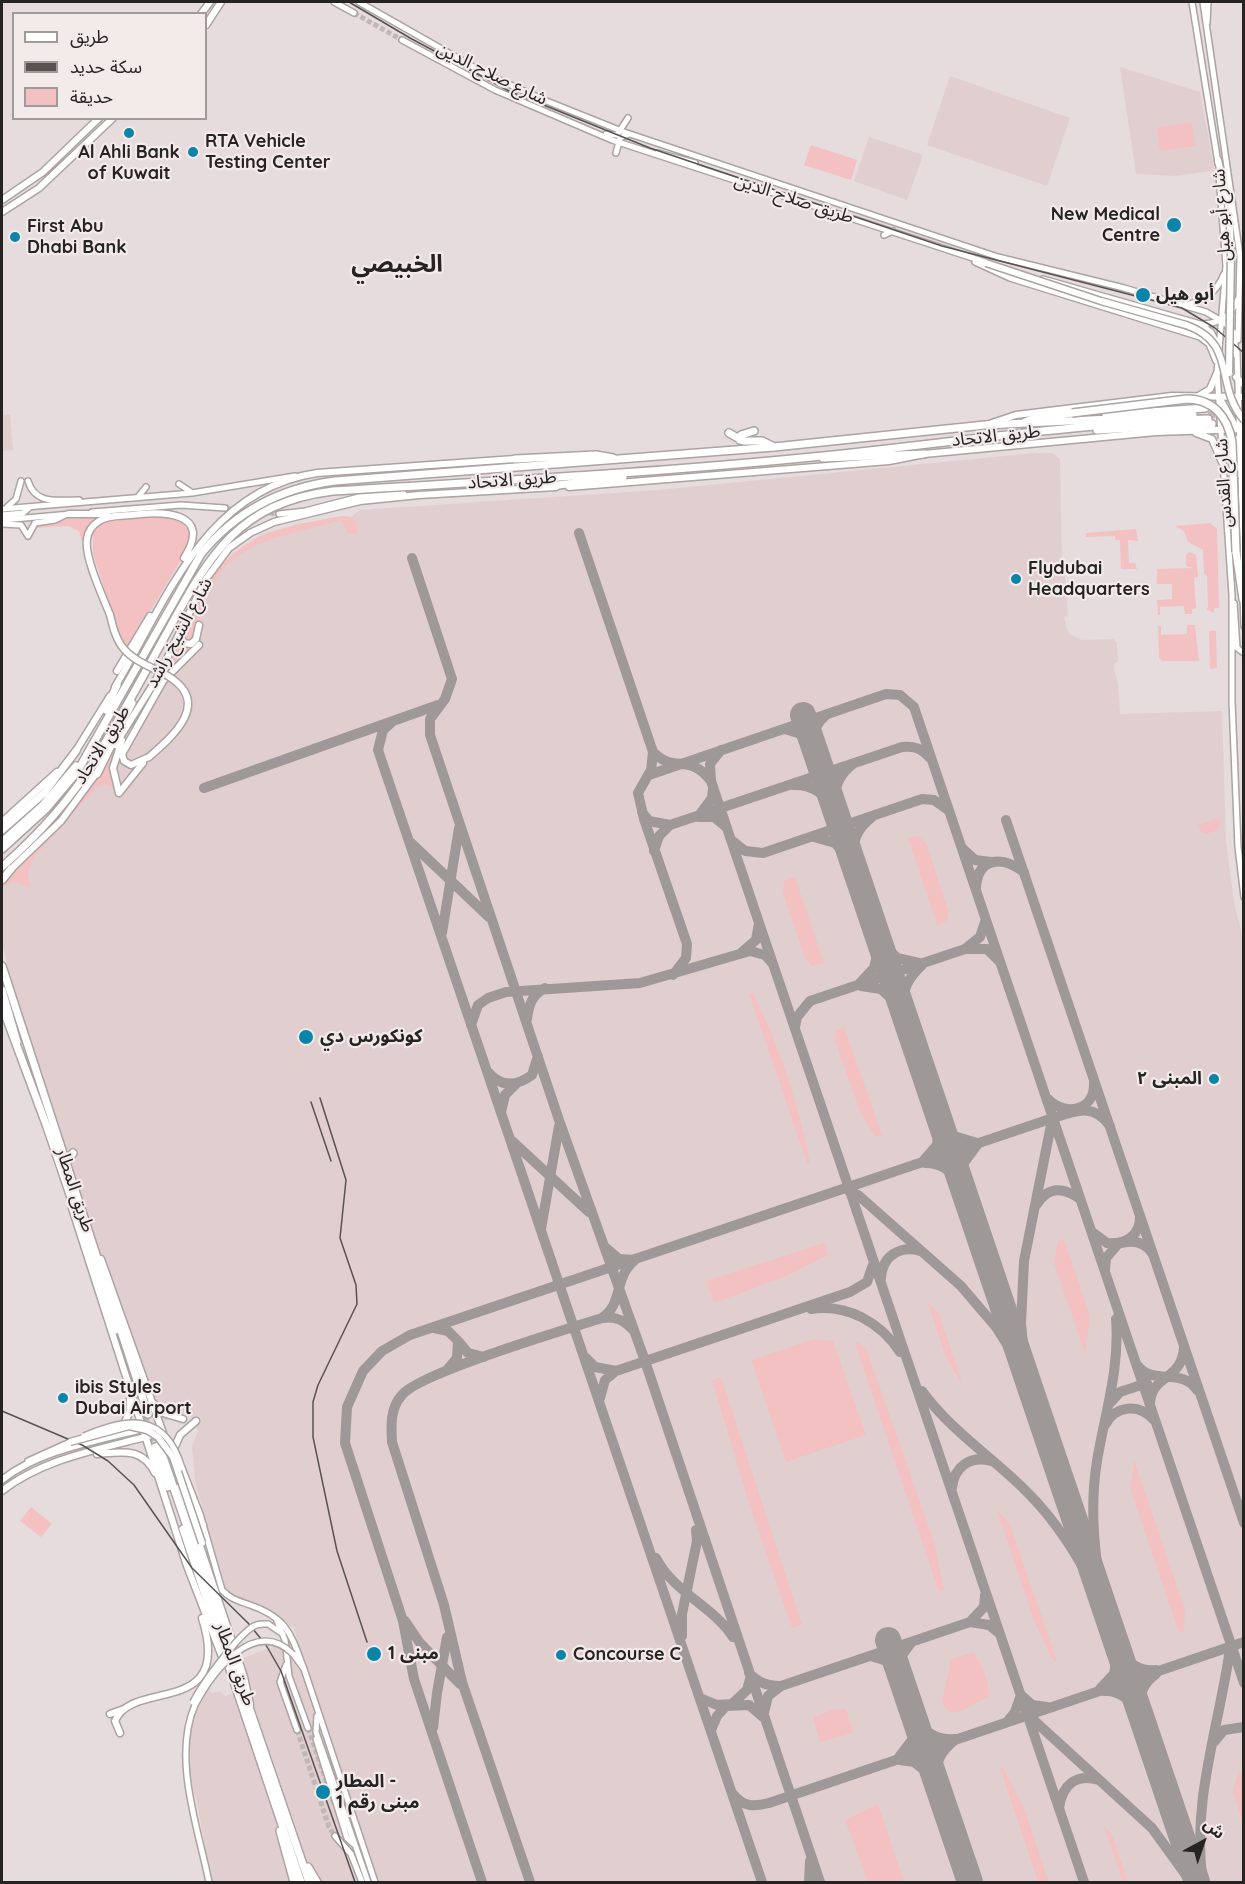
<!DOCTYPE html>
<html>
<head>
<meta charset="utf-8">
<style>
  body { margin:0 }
  #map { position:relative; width:1245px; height:1884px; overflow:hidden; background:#e6dcdd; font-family:Quicksand,"Noto Sans Arabic",sans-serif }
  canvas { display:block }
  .frame { position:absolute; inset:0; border:3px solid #262323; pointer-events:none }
  .legend { position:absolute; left:12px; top:12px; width:195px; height:108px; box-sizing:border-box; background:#f3eaea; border:2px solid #a19a9a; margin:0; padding:8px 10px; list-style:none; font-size:18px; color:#262323 }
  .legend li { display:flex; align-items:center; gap:12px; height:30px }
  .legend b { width:30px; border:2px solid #a19a9a }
  .north { position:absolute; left:1173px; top:1812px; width:60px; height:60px; -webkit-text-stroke:4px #f3eaea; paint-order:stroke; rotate:40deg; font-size:16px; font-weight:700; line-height:24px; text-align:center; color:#262323 }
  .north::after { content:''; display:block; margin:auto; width:21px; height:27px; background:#262323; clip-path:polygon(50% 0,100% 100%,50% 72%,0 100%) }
</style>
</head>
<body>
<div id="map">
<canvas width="1245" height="1884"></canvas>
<div class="frame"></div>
<ul class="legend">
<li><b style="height:8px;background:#fff"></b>طريق</li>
<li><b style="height:8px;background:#585353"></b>سكة حديد</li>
<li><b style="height:16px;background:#f3c1c2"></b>حديقة</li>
</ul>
<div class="north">ش</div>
</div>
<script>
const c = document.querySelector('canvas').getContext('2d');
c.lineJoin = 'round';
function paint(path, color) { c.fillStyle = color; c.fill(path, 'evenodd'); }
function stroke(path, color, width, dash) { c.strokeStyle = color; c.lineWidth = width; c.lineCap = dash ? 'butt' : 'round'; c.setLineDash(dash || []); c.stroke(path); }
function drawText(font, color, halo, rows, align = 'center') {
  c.font = font + ' Quicksand,"Noto Sans Arabic",sans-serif'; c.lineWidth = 4.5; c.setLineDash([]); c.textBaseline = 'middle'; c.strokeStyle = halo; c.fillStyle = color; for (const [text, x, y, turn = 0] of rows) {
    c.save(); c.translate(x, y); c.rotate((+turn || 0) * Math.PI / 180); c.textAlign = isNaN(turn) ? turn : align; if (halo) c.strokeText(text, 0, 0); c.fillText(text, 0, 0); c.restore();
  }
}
paint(new Path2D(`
  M 1120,67 L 1200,92 L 1214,168 L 1212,171 L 1174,176 L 1136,174 Z
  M 950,76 L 1070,118 L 1047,186 L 927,145 Z
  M 869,137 L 923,155 L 907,200 L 854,181 Z
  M 10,414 L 13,450 L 2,451 L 2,415 Z
  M 1035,453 L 1052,453 L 1060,459 L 1062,568 L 1062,574 L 1065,574 L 1068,616 L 1064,617 L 1067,629 L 1071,635 L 1082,640 L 1113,639 L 1117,643 L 1118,661 L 1114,664 L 1114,670 L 1118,683 L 1120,714 L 1222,711 L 1226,841 L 1234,902 L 1244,943 L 1243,1882 L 211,1882 L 197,1802 L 189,1775 L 186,1751 L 193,1716 L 209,1690 L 212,1693 L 220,1691 L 225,1696 L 250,1688 L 240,1659 L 297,1638 L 293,1626 L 290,1627 L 284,1620 L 229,1594 L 222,1584 L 195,1480 L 192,1446 L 198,1431 L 189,1414 L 160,1423 L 86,1214 L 12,987 L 2,941 L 2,882 L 49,839 L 90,791 L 112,754 L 118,752 L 164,673 L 210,581 L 230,556 L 262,534 L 298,524 L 341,516 L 351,517 L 360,510 L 658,490 Z`), '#e1cfcf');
paint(new Path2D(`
  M 1192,122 L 1195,146 L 1160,151 L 1156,128 Z
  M 811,145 L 857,160 L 851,180 L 804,165 Z
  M 167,516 C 185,522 191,528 189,547 L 128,648 L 121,639 L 93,554 L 93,533 L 102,523 L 110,521 Z
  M 343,516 L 351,517 L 357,522 L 357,534 L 348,534 L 341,520 C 272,541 227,538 200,612 C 196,621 197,631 194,640 L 186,643 L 182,634 C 225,542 246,533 343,516 Z
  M 97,517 L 86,531 L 82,541 L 79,531 L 69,526 L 33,528 L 35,525 L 65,519 Z
  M 1210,523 L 1217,529 L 1219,608 L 1214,608 L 1214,613 L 1206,609 L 1208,608 L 1207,576 L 1204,574 L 1203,550 L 1188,542 L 1184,531 L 1175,526 Z
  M 1136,529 L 1138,541 L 1128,540 L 1129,563 L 1135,563 L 1137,569 L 1121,569 L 1120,540 L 1115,540 L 1115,536 L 1086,537 L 1086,533 Z
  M 1190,552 L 1196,555 L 1198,577 L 1194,578 L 1196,608 L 1192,609 L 1192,614 L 1185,614 L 1184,606 L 1160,607 L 1160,615 L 1158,615 L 1157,600 L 1172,599 L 1172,584 L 1157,584 L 1157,569 L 1193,568 L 1186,566 L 1186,555 Z
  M 1187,625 L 1195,625 L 1199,661 L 1162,661 L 1159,658 L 1158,626 L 1161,626 L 1161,635 L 1187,634 Z
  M 1209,631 L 1216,631 L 1217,668 L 1210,669 Z
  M 179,640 L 187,647 L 196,644 L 166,674 Z
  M 113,754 L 110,771 L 114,787 L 105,785 L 97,787 L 34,857 L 28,871 L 30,889 L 14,881 L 2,888 L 2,882 L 68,819 Z
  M 1217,818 L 1221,822 L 1218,830 L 1206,834 L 1200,831 L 1198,825 Z
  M 919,836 L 927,845 L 948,910 L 948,920 L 937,925 L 908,838 Z
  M 795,877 L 824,963 L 812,966 L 805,958 L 783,893 L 784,881 Z
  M 753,993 C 780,1047 798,1102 810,1162 L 807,1163 L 749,994 Z
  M 844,1027 L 882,1135 L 875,1137 L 861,1114 L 835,1041 L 835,1031 Z
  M 1064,1239 L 1090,1316 L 1085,1354 L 1054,1263 L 1058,1241 Z
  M 824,1243 L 828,1255 L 784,1277 L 714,1303 L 706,1281 Z
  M 927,1301 L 939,1314 L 963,1385 L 946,1358 Z
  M 813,1339 L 833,1341 L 866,1435 L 786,1462 L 751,1360 Z
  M 857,1342 L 866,1348 L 935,1545 L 944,1590 L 939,1592 L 855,1344 Z
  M 721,1377 L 802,1625 L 792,1628 L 749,1504 L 712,1380 Z
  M 1134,1460 L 1185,1610 L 1184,1632 L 1179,1633 L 1130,1488 Z
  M 31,1507 L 52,1524 L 41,1537 L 20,1521 Z
  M 997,1510 L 1009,1522 L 1057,1661 L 1054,1662 L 1034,1621 Z
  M 974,1652 L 985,1673 L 990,1696 L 959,1712 L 950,1712 L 942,1703 L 951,1659 Z
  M 846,1709 L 853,1733 L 820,1742 L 813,1718 L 831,1710 Z
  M 1003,1767 L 1024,1808 L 1049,1882 L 1038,1882 L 1000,1768 Z
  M 1238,1772 L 1243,1775 L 1243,1824 L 1233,1791 Z
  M 878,1804 L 904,1882 L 868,1882 L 845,1820 Z
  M 1104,1827 L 1112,1834 L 1128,1882 L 1123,1882 Z`), '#f3c1c2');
stroke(new Path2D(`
  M 579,533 L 653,752 L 651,770 L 638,793 L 644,819 L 687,944 L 686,958 L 673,975
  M 412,558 L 452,679 L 445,699 L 430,719 L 430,735 L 559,1120 L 645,1361 L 820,1882
  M 393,721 L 383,730 L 378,750 L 762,1882
  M 785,729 L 804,735 L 814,745
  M 814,745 C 813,733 815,725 825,716
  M 653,752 C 674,774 689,752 711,781 L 710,764 L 721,750
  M 649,775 L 886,694 L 900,695 L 914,707 L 1244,1683
  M 711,781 L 1084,1882
  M 793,785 C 812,784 824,794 835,808
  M 204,788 L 438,705
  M 713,788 L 712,798 L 698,817 L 714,817 L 726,827
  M 835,808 C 834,789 837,776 853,764
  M 642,812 L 649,821 L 670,825
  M 1006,820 L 1244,1523
  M 814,837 L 835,843 L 854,863 C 852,843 855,830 872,817
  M 734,842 L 745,851 L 763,853 L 922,799 L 934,800 L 948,810
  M 411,843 L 489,917
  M 963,849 L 975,860 L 991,862
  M 654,851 L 659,836 L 670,825 L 902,747 C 915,746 921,748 930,758
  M 976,888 C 978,856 1003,856 1024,872
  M 442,933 L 459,828
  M 966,949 L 987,949 L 999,961
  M 742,952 L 756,940 L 759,923
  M 860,983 L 874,968 L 880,941 L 897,958 L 919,963
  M 861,986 L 881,989 L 904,1010 C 902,990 907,979 922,965
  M 527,1019 C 529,1004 532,995 545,988
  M 471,1025 L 478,1005 L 488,998 L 506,992 L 640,983 L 750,951 L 765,955 L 773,964
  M 795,1027 L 797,1017 L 810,1001 L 965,949 L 980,937 L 985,922
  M 488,1072 C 501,1088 517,1086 532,1075 L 538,1056
  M 1048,1099 C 1066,1117 1095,1111 1094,1082
  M 501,1112 L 505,1095 L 516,1084
  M 512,1141 L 589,1212
  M 924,1160 L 937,1145 L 940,1118 L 954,1136 L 977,1143
  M 925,1163 C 943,1163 951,1172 962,1184 L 963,1164 L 977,1145
  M 849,1191 L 858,1195 L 961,1286 L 996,1327 L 1026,1374
  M 1037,1204 C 1049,1185 1065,1188 1080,1199
  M 541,1229 L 559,1126
  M 1092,1232 L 1107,1243 C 1125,1245 1140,1236 1140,1217
  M 1105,1270 L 1106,1258 L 1118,1244 C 1131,1240 1144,1241 1152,1253
  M 881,1278 C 882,1256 900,1245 920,1251
  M 811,1309 C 847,1303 881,1323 900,1352
  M 602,1318 C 624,1303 613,1278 635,1260 L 619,1259 L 605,1247
  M 434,1328 L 448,1331 L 458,1341
  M 586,1358 L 595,1367 L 616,1371 L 605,1380 L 600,1398
  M 1138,1366 C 1154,1386 1182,1367 1197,1390
  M 447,1370 L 457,1358 L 458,1341 L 468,1353 L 484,1357
  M 616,1371 L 850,1292 L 867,1282 L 874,1262
  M 1026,1371 L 1021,1324 L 1024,1261 L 1052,1120
  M 922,1391 C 950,1430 992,1457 1025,1490 C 1057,1521 1078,1557 1099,1596
  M 1109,1404 L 1120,1392 L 1147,1383
  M 1150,1405 C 1150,1374 1182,1382 1184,1347
  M 1105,1425 C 1116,1405 1139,1403 1154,1420
  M 952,1488 C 954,1467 970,1455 991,1461
  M 656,1558 C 673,1592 713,1606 733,1637
  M 1103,1604 C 1095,1555 1089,1510 1097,1461 C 1105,1413 1120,1368 1116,1319
  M 405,1621 L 420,1643 L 460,1684
  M 970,1622 L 984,1607 L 985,1595
  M 682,1636 L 682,1614 L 697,1541 L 696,1530
  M 871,1656 L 890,1662 L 899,1672 L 899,1659 L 911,1643
  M 749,1673 C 759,1683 767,1686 780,1686
  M 1100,1689 L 1114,1674 L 1118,1649 C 1127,1662 1140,1672 1156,1670
  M 1104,1691 C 1122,1690 1131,1702 1141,1715 C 1138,1697 1141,1685 1156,1674
  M 700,1698 L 717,1705 L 732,1704 L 747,1690 L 750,1679
  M 1028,1715 L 1152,1828 L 1191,1882
  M 1007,1722 L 1015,1712 L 1021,1695 L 1032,1705 L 1047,1707
  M 433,1728 L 437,1693 L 447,1637
  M 711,1730 L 717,1716 L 726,1706 L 749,1705 L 763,1717 L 768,1696 L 781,1686 L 970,1622 L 989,1625 L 1000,1634
  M 1214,1742 L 1224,1730 L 1244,1727
  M 899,1757 L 912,1740 L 916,1722
  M 900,1760 L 914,1762 L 935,1778 C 936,1760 942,1750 956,1739 C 938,1741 929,1734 916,1722
  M 733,1794 C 743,1807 754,1807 769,1803 L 1244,1642
  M 1059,1808 C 1062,1785 1076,1773 1099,1780
  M 482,1882 L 414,1679 L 403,1621 L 345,1443 L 347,1407 L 363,1371 L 382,1351 L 410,1335 L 1053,1118 C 1076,1110 1094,1103 1110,1126
  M 530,1882 L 462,1682 L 444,1605 L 392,1442 C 391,1426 390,1408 402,1395 C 419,1373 567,1329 602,1318 C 614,1316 623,1319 632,1329
  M 809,1882 L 810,1861
  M 1203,1882 C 1191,1802 1219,1727 1230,1649`), '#9f9898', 10);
stroke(new Path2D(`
  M 803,715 L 1197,1882
  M 888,1640 L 970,1882`), '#9f9898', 26);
stroke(new Path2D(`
  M 354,13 L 402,40
  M 225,508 L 279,514
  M 308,1728 L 334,1804
  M 297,1730 L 329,1827 L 335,1836`), '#c0b7b8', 5, [5, 2.5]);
stroke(new Path2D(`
  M 1208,415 L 1244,412
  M 144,1415 L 155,1447`), '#c0b7b8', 7, [7, 3.5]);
const secondary = new Path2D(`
  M 334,2 L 354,13
  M 359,2 L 484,73 L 544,100 L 624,132 L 998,257 L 1124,288 L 1206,312 L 1225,323 L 1234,333 L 1236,355
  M 1192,2 L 1218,163
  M 1203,2 L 1240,256 L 1238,340
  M 1207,23 L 1208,2
  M 402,40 L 495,90 L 612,140 L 988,263
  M 606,134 L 617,135 L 628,118
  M 616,153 L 620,138 L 629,134
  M 658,153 L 695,163
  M 1219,175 L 1226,266 L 1217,373 L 1232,595 L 1232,702 L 1238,847 L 1244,897
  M 884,235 L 893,231
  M 975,262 L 1010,278 L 1200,337 L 1209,344 L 1216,361
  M 1043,279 L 1200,324 L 1211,332 L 1218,345
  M 1184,305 C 1204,302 1217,292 1224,274
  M 1201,324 C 1220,324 1231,316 1238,299
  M 1237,352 L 1244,575
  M 1223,441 L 1229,435 L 1236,439 L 1237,466
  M 28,481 C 35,505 58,500 79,500
  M 179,484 L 191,492
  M 138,497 L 146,487
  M 7,507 L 16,499 L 21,481
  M 2,509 L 192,493 L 295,476
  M 92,512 L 181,505 L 225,508
  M 279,514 L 305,511 L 359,497 L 404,494
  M 2,515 L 23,513 L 30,507
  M 2,520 L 71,514
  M 2,524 L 21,525 L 28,536
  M 28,536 L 35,523 L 55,520 L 67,514
  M 1243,597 L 1244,626
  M 1234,603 L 1237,648 L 1244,653
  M 28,1461 L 70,1442
  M 182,1468 L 200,1514 L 222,1590 C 230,1599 239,1601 250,1605 C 288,1618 291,1635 304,1669
  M 277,1621 L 285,1640 L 289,1676 L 308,1728
  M 268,1624 L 283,1634
  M 293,1654 L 304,1669 L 375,1882
  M 286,1665 L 280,1682 L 297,1730
  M 195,1705 C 172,1757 198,1828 209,1882
  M 317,1716 L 316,1732 L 368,1882
  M 316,1739 L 347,1838 L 355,1845
  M 335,1836 L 351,1854 L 362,1882`);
const primary = new Path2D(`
  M 201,14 L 210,2
  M 206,25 L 221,2
  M 1218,160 L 1229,209 L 1231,252
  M 2,200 L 43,172 L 99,118
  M 2,212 L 39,188 L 113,118
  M 1236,377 L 1244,385
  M 1200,395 L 1210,389 L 1217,373
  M 1219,397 L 1234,424 L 1240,429
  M 986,425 L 1016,415 L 1172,396 L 1244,397
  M 1196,433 L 1212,439 L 1222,462
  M 1241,475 L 1244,472
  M 569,487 L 889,461 L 924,454 L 1156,432 L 1244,429
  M 69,514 L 107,514
  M 110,615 C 103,597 84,557 87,539 C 88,531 93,525 99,521 C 108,515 121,516 131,515 C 162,511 214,511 184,558
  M 180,633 L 183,643 L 191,644 L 196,639 L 199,625
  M 117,671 L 150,616
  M 115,687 C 166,602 204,490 317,473 L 515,459
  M 115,745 L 159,675 L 206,579 L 229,548 L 250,533 L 274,522 L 360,501 L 419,495 L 556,487
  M 74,754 L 110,696
  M 149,757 L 131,765 L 124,761 L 122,754 L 163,681 L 199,645
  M 119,793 L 113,768 L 122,740
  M 119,793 L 143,763
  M 2,822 L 57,772
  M 9,871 L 61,821 L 98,771
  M 72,1208 L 187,1566 L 224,1662
  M 101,1259 L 164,1436
  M 153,1403 L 163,1413 L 183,1419
  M 123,1426 L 130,1411 L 130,1399
  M 173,1451 L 180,1435 L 196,1421
  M 97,1454 C 122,1452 142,1447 155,1473
  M 2,1480 C 39,1450 96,1441 142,1429
  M 180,1486 L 244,1677 L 250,1705
  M 2,1491 C 42,1459 100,1449 149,1436
  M 188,1497 L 203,1525
  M 110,1714 L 124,1709
  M 120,1733 L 115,1721 C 132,1678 234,1719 202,1618`);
const highway = new Path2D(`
  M 1106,415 L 1205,408
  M 1025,422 L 1035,418 L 1072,413
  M 1097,430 L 1212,424
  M 729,433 L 743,441 L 762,441 L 774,447
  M 740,440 L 741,435 L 754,431
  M 823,458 L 924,454
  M 515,459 L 596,455 L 613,458
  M 551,486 L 623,477
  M 1236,552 L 1243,599
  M 106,710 L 117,685
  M 97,774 L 132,703
  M 2,830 L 44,793 L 76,751
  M 2,842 L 43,805 L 76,766
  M 2,849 L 46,809 L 77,772 L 201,554 C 236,511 280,488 335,481 L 774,447 L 985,425 L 1193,415
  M 2,867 C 37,836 69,802 94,761 C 119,721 141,680 164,638 C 207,560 235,503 333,491 C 493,481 653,473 812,457 C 944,444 1075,423 1208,419
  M 2,880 L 11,869
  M 2,966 L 148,1414
  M 2,990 L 17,1042
  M 2,1006 L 47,1127 L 116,1330
  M 66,1163 L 73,1153
  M 159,1445 L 309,1882
  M 155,1447 L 168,1487
  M 183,1529 L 301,1882
  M 280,1831 L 294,1882
  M 308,1867 L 317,1882`);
stroke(secondary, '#aca3a3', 8);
stroke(primary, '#aca3a3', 9);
stroke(highway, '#aca3a3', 10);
stroke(secondary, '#fff', 5);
stroke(primary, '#fff', 6);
stroke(highway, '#fff', 7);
stroke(new Path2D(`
  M 349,2 L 410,38 L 509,91 L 650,148 L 942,246 L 1182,308 L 1215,328 L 1244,353
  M 320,1098 L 346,1180 L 340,1238 L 356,1285 L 357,1304 L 318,1385 L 313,1402 L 313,1437 L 337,1551 L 367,1642
  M 311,1102 L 331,1161
  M 2,1411 L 82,1445 L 108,1461 L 134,1485 L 192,1568 L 248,1623 L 266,1645 L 281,1671 L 355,1882`), '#585353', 1.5);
const secondaryBridge = new Path2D(`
  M 84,1436 C 128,1417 165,1412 182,1468
  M 193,1702 C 202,1684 237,1636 254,1626 C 259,1623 263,1624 268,1624
  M 195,1705 C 213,1671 255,1616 293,1654`);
const primaryBridge = new Path2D(`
  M 986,263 L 1101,301 L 1186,325 C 1238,343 1214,386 1244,420
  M 1229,373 L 1231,252
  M 110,615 C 113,627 116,640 124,649 C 135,662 154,668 168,676 C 212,703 173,736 149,757
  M 70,1442 L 129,1426 L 147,1430 L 158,1437 L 173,1457 L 202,1543`);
const highwayBridge = new Path2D(`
  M 1072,413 L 1187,399 C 1213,399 1228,417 1232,442 L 1236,552`);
stroke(secondaryBridge, '#aca3a3', 8, []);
stroke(primaryBridge, '#aca3a3', 9, []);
stroke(highwayBridge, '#aca3a3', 10, []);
stroke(secondaryBridge, '#fff', 5);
stroke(primaryBridge, '#fff', 6);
stroke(highwayBridge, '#fff', 7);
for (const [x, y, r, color] of [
  [129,133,6,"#0b84a9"],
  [193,152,6,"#0b84a9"],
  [1174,225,8,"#0b84a9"],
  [15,237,6,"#0b84a9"],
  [1143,295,8,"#0b84a9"],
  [1016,579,6,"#0b84a9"],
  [306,1037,8,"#0b84a9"],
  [1214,1079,6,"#0b84a9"],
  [63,1398,6,"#0b84a9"],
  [374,1654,8,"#0b84a9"],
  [561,1655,6,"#0b84a9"],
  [323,1792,8,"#0b84a9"]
]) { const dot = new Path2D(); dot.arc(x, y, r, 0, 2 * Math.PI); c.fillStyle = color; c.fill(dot); stroke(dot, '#f3eaea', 2); }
drawText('18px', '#262323', '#f3eaea', [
  ["شارع صلاح الدين",492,74,26],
  ["طريق صلاح الدين",794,199,18],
  ["شارع أبو هيل",1222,215,-94],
  ["طريق الاتحاد",996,436,-6],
  ["طريق الاتحاد",512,480,-4],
  ["شارع القدس",1224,483,-93],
  ["شارع الشيخ راشد",179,633,-62],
  ["طريق الاتحاد",102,745,-58],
  ["طريق المطار",75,1190,72],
  ["طريق المطار",235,1664,70]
]);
drawText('bold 18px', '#262323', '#f3eaea', [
  ["RTA Vehicle",205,142],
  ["Testing Center",205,163],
  ["Al Ahli Bank",129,153,"center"],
  ["of Kuwait",129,174,"center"],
  ["New Medical",1160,215,"right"],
  ["Centre",1160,236,"right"],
  ["First Abu",27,227],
  ["Dhabi Bank",27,248],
  ["أبو هيل",1156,295],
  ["Flydubai",1028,569],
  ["Headquarters",1028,590],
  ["كونكورس دي",320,1037],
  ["المبنى ٢",1202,1079,"right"],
  ["ibis Styles",75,1388],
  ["Dubai Airport",75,1409],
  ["مبنى 1",388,1654],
  ["Concourse C",573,1655],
  ["المطار -",336,1782],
  ["مبنى رقم 1",336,1803]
], 'left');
drawText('bold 24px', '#262323', '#f3eaea', [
  ["الخبيصي",397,265]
]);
</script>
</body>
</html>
